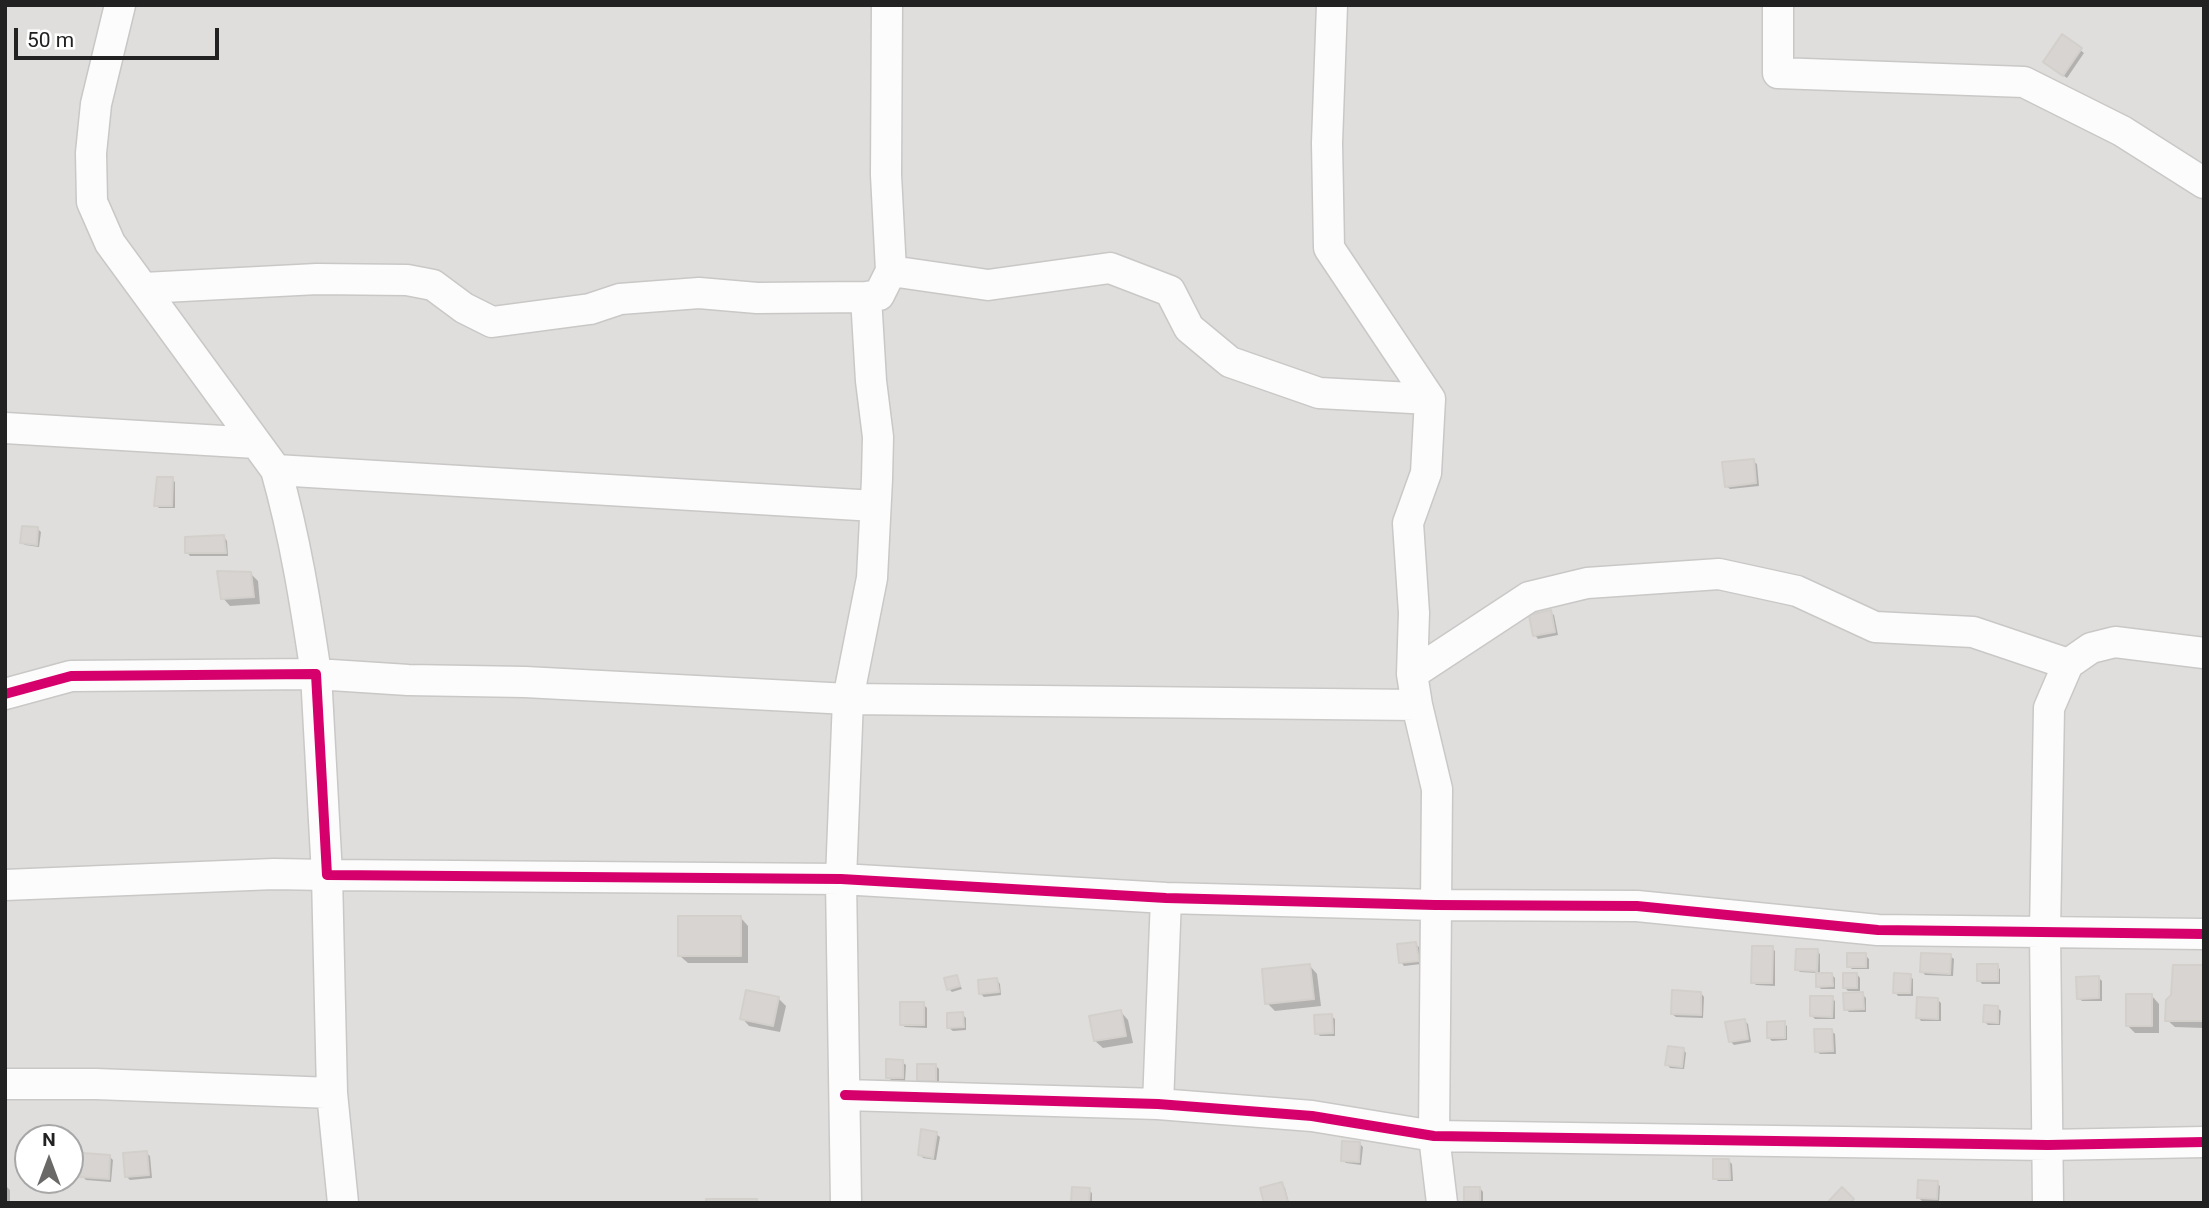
<!DOCTYPE html>
<html>
<head>
<meta charset="utf-8">
<style>
  body { margin:0 }
  #map { position:relative; width:2209px; height:1208px; overflow:hidden; background:#f0eeeb; font-family:Roboto,sans-serif }
  canvas { display:block }
  .frame { position:absolute; inset:0; border:7px solid #222; pointer-events:none }
  .north { position:absolute; left:14px; top:1124px; width:70px; height:70px; box-sizing:border-box; background:#fff; border:2px solid #a7a7a7; border-radius:50%; rotate:0deg; font-size:19px; font-weight:700; line-height:28px; text-align:center; color:#222 }
  .north::after { content:''; display:block; margin:auto; width:24px; height:32px; background:#6a6968; clip-path:polygon(50% 0,100% 100%,50% 72%,0 100%) }
  .scale { position:absolute; left:14px; top:28px; width:205px; height:32px; box-sizing:border-box; border:4px solid #222; border-top:0; padding-left:9px; font-size:21px; line-height:24px; white-space:nowrap; color:#222; -webkit-text-stroke:5px #fff; paint-order:stroke }
</style>
</head>
<body>
<div id="map">
<canvas width="2209" height="1208"></canvas>
<div class="frame"></div>
<div class="north">N</div>
<div class="scale">50 m</div>
</div>
<script>
const c = document.querySelector('canvas').getContext('2d');
c.lineJoin = 'round';
function paint(path, color) { c.fillStyle = color; c.fill(path, 'evenodd'); }
function stroke(path, color, width, dash) { c.strokeStyle = color; c.lineWidth = width; c.lineCap = dash ? 'butt' : 'round'; c.setLineDash(dash || []); c.stroke(path); }
paint(new Path2D(`
  M 5,5 L 2204,5 L 2204,1203 L 5,1203 ZM 28,1138 L 70,1138 L 70,1180 L 28,1180 Z`), '#dfdedc');
paint(new Path2D(`
  M 2063,37 L 2084,53 L 2067,78 L 2048,65 Z
  M 1753,461 L 1757,464 L 1759,486 L 1730,489 L 1726,486 Z
  M 172,479 L 175,482 L 175,508 L 159,508 L 156,505 Z
  M 38,529 L 41,532 L 39,547 L 25,545 L 22,542 Z
  M 224,537 L 227,541 L 228,556 L 190,556 L 187,552 Z
  M 250,573 L 258,581 L 260,604 L 230,606 L 223,598 Z
  M 1550,612 L 1554,615 L 1558,635 L 1538,639 L 1535,635 Z
  M 741,918 L 748,926 L 748,963 L 688,963 L 680,956 Z
  M 1415,944 L 1419,947 L 1421,964 L 1404,966 L 1401,962 Z
  M 1772,948 L 1775,951 L 1775,986 L 1756,985 L 1753,982 Z
  M 1817,951 L 1820,954 L 1820,975 L 1831,974 L 1835,978 L 1835,989 L 1821,989 L 1818,986 L 1818,973 L 1800,972 L 1797,969 Z
  M 1865,955 L 1869,959 L 1869,969 L 1852,969 L 1849,966 Z
  M 1950,956 L 1954,959 L 1953,976 L 1925,975 L 1922,971 Z
  M 1310,966 L 1317,974 L 1321,1006 L 1275,1011 L 1267,1003 Z
  M 1997,966 L 2000,969 L 2000,984 L 1982,984 L 1979,980 Z
  M 2204,967 L 2204,1028 L 2175,1027 L 2167,1020 Z
  M 1857,974 L 1860,978 L 1860,991 L 1848,991 L 1845,988 Z
  M 1910,976 L 1913,979 L 1913,996 L 1898,996 L 1895,992 Z
  M 956,977 L 962,989 L 952,992 L 949,989 Z
  M 2098,977 L 2102,981 L 2102,1001 L 2082,1001 L 2079,998 Z
  M 997,980 L 1000,984 L 1001,995 L 984,997 L 981,994 Z
  M 1701,993 L 1704,997 L 1703,1018 L 1676,1017 L 1672,1014 Z
  M 1862,994 L 1866,998 L 1866,1012 L 1849,1012 L 1846,1009 Z
  M 2152,996 L 2159,1004 L 2159,1033 L 2135,1033 L 2127,1025 Z
  M 778,998 L 786,1006 L 780,1032 L 749,1026 L 742,1018 Z
  M 1832,998 L 1835,1001 L 1835,1019 L 1815,1019 L 1811,1015 Z
  M 1938,1000 L 1941,1003 L 1941,1021 L 1921,1021 L 1918,1017 Z
  M 923,1004 L 927,1008 L 927,1028 L 905,1027 L 901,1024 Z
  M 1997,1007 L 2001,1011 L 2000,1025 L 1988,1025 L 1985,1022 Z
  M 1121,1012 L 1128,1020 L 1133,1043 L 1103,1048 L 1095,1041 Z
  M 962,1014 L 966,1018 L 966,1030 L 953,1031 L 949,1028 Z
  M 1331,1016 L 1335,1019 L 1335,1036 L 1320,1036 L 1317,1033 Z
  M 1745,1021 L 1748,1024 L 1751,1042 L 1734,1045 L 1730,1041 Z
  M 1784,1023 L 1787,1026 L 1787,1040 L 1772,1041 L 1769,1038 Z
  M 1831,1031 L 1835,1034 L 1836,1054 L 1820,1054 L 1816,1051 Z
  M 1683,1049 L 1686,1053 L 1684,1069 L 1670,1068 L 1667,1064 Z
  M 902,1062 L 906,1065 L 905,1081 L 891,1080 L 888,1077 Z
  M 935,1065 L 939,1069 L 939,1084 L 922,1084 L 919,1080 Z
  M 936,1134 L 940,1137 L 936,1160 L 923,1158 L 920,1154 Z
  M 1360,1144 L 1363,1147 L 1361,1165 L 1346,1163 L 1342,1160 Z
  M 146,1153 L 150,1156 L 152,1178 L 130,1180 L 127,1177 Z
  M 110,1157 L 113,1160 L 111,1182 L 86,1180 L 82,1176 Z
  M 1729,1161 L 1732,1164 L 1733,1181 L 1718,1181 L 1715,1178 Z
  M 1937,1183 L 1940,1186 L 1939,1202 L 1922,1201 L 1919,1198 Z
  M 1282,1184 L 1285,1188 L 1289,1203 L 1266,1203 Z
  M 5,1185 L 10,1190 L 10,1203 L 5,1203 Z
  M 1480,1188 L 1483,1192 L 1483,1203 L 1468,1203 L 1465,1200 Z
  M 1089,1190 L 1092,1193 L 1092,1203 L 1073,1203 Z
  M 1521,1201 L 1542,1201 L 1544,1203 L 1521,1203 Z`), '#0003');
const building = new Path2D(`
  M 2062,34 L 2082,48 L 2063,76 L 2043,62 Z
  M 1754,459 L 1756,483 L 1725,487 L 1722,462 Z
  M 157,477 L 173,477 L 172,506 L 154,506 Z
  M 22,526 L 38,527 L 37,545 L 20,543 Z
  M 224,535 L 226,553 L 185,553 L 185,537 Z
  M 217,571 L 251,572 L 254,597 L 221,599 Z
  M 1551,610 L 1555,632 L 1533,636 L 1529,615 Z
  M 678,916 L 741,916 L 741,956 L 678,956 Z
  M 1416,942 L 1419,961 L 1399,963 L 1397,944 Z
  M 1752,946 L 1773,946 L 1772,983 L 1751,983 Z
  M 1796,949 L 1818,949 L 1817,971 L 1795,970 Z
  M 1847,953 L 1866,953 L 1866,967 L 1847,967 Z
  M 1921,953 L 1951,954 L 1950,974 L 1920,972 Z
  M 1310,964 L 1314,999 L 1265,1004 L 1262,969 Z
  M 1977,964 L 1998,964 L 1998,981 L 1977,981 Z
  M 2173,965 L 2204,965 L 2204,1021 L 2165,1021 L 2166,1000 L 2171,995 Z
  M 1816,973 L 1832,973 L 1833,986 L 1816,987 Z
  M 1843,973 L 1857,973 L 1857,988 L 1843,988 Z
  M 1894,973 L 1911,974 L 1910,993 L 1893,993 Z
  M 957,975 L 960,986 L 947,990 L 944,978 Z
  M 2099,976 L 2099,998 L 2077,999 L 2076,977 Z
  M 997,978 L 999,992 L 979,994 L 978,980 Z
  M 746,990 L 779,997 L 773,1026 L 740,1019 Z
  M 1672,990 L 1701,992 L 1701,1015 L 1671,1014 Z
  M 1863,992 L 1864,1009 L 1844,1010 L 1843,993 Z
  M 2126,994 L 2152,994 L 2152,1026 L 2126,1026 Z
  M 1810,996 L 1833,996 L 1832,1017 L 1810,1016 Z
  M 1917,997 L 1938,998 L 1938,1019 L 1916,1018 Z
  M 900,1002 L 924,1002 L 924,1025 L 900,1025 Z
  M 1984,1005 L 1998,1006 L 1998,1023 L 1983,1022 Z
  M 1121,1010 L 1126,1036 L 1094,1041 L 1089,1016 Z
  M 963,1012 L 964,1027 L 947,1028 L 947,1013 Z
  M 1332,1014 L 1333,1033 L 1315,1034 L 1314,1015 Z
  M 1745,1019 L 1748,1039 L 1729,1042 L 1725,1022 Z
  M 1785,1021 L 1785,1038 L 1767,1038 L 1767,1022 Z
  M 1814,1029 L 1832,1029 L 1833,1051 L 1815,1052 Z
  M 1668,1046 L 1684,1048 L 1682,1067 L 1665,1065 Z
  M 886,1059 L 903,1060 L 903,1078 L 886,1078 Z
  M 917,1064 L 936,1064 L 936,1081 L 917,1081 Z
  M 921,1129 L 937,1132 L 933,1158 L 918,1155 Z
  M 1342,1141 L 1360,1142 L 1359,1162 L 1341,1161 Z
  M 147,1151 L 149,1175 L 125,1177 L 123,1153 Z
  M 83,1153 L 110,1155 L 109,1179 L 80,1177 Z
  M 1713,1159 L 1729,1159 L 1730,1179 L 1713,1179 Z
  M 1918,1180 L 1938,1181 L 1937,1199 L 1917,1198 Z
  M 1282,1182 L 1288,1202 L 1264,1203 L 1260,1188 Z
  M 1072,1187 L 1090,1188 L 1089,1203 L 1071,1203 Z
  M 1464,1187 L 1480,1187 L 1480,1201 L 1464,1201 Z
  M 1842,1187 L 1854,1199 L 1850,1203 L 1827,1203 Z
  M 706,1199 L 757,1199 L 757,1203 L 706,1203 Z`);
paint(building, '#d7d4d2');
stroke(building, '#d3d0cc', 2);
const minor = new Path2D(`
  M 120,5 L 96,104 L 91,153 L 92,202 L 110,243 L 276,470 C 295,537 306,606 316,674 L 408,680 L 525,682 L 848,699 L 1417,705
  M 1332,5 L 1327,143 L 1329,248 L 1430,399 L 1426,473 L 1408,523 L 1414,613 L 1412,674 L 1417,705 L 1437,789 L 1434,1136 L 1442,1203
  M 1778,5 L 1778,73 L 2024,82 L 2122,131 L 2204,183
  M 891,271 L 988,285 L 1110,268 L 1170,291 L 1189,328 L 1230,362 L 1319,393 L 1430,399
  M 144,288 L 317,279 L 407,280 L 433,285 L 464,308 L 492,322 L 590,309 L 620,299 L 699,293 L 757,298 L 866,297
  M 5,428 L 256,443
  M 276,470 L 875,506
  M 1412,674 L 1529,597 L 1587,583 L 1719,574 L 1797,591 L 1875,627 L 1973,632 L 2068,664
  M 5,694 L 71,676 L 316,674 L 327,875 L 841,879 L 1166,898 L 1435,905 L 1637,906 L 1878,930 L 2204,934
  M 5,885 L 274,874 L 327,875 L 332,1093 L 343,1203
  M 5,1084 L 96,1084 L 332,1093
  M 845,1095 L 1158,1104 L 1312,1116 L 1434,1136 L 2048,1145 L 2204,1142
  M 1158,1104 L 1166,898
  M 846,1203 L 841,879 L 848,699 L 872,578 L 877,479 L 878,437 L 871,381 L 866,297 L 879,295 L 891,271 L 886,175 L 887,5
  M 2048,1203 L 2045,931 L 2049,708 L 2068,664 L 2091,648 L 2115,642 L 2204,653`);
stroke(minor, '#c9c8c7', 33);
stroke(minor, '#fdfcfc', 30);
stroke(new Path2D(`
  M 5,694 L 71,676 L 316,674 L 327,875 L 841,879 L 1166,898 L 1435,905 L 1637,906 L 1878,930 L 2204,934
  M 845,1095 L 1158,1104 L 1312,1116 L 1434,1136 L 2048,1145 L 2204,1142`), '#d6006c', 10);
</script>
</body>
</html>
